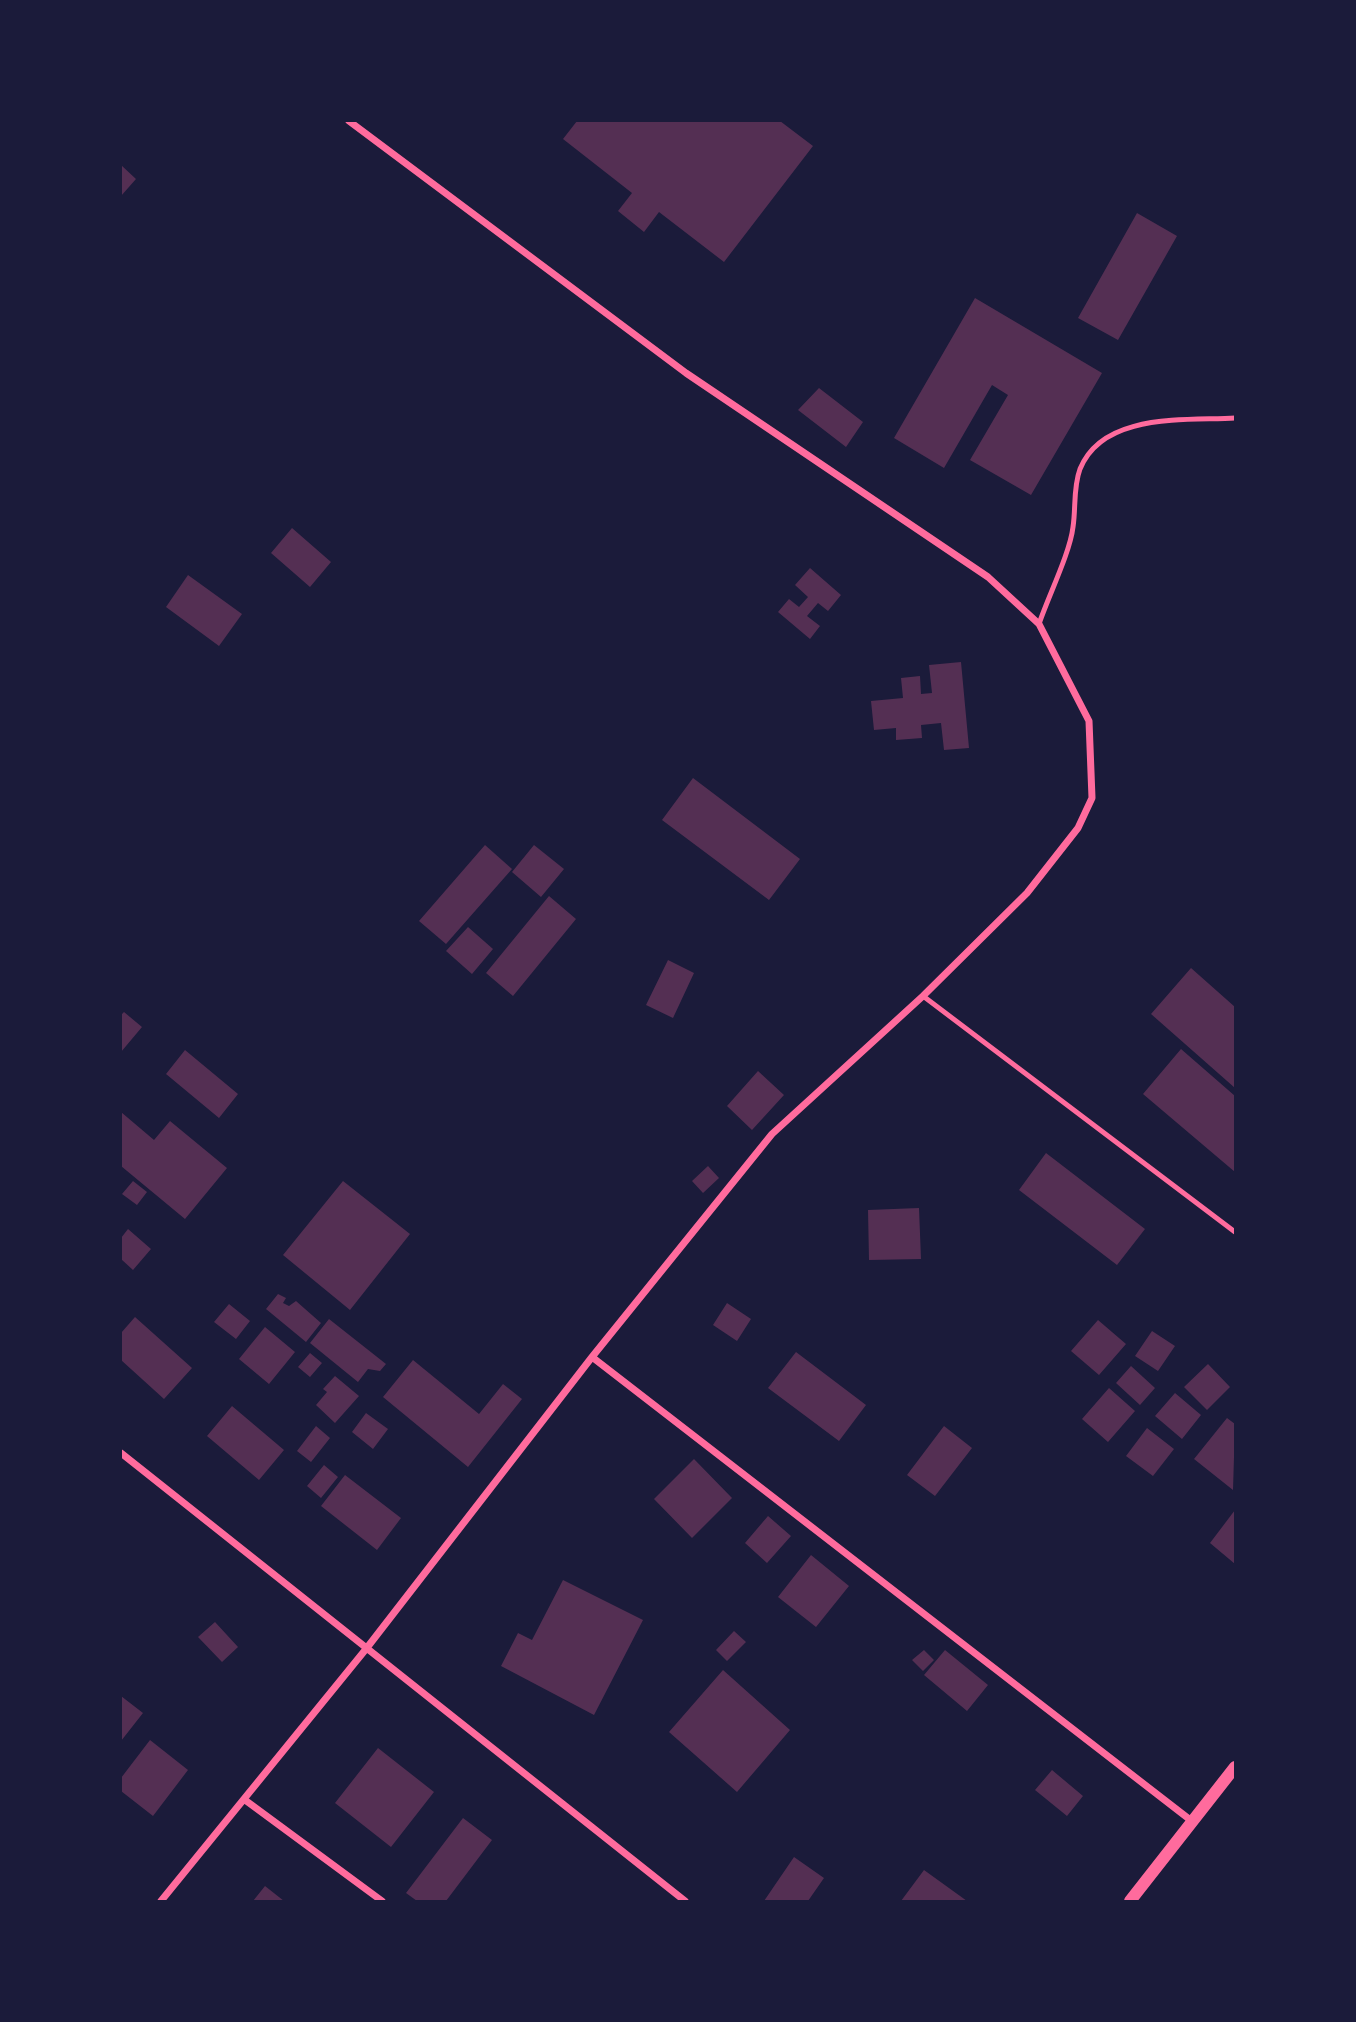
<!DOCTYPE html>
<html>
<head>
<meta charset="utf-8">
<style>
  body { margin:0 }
  #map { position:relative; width:1356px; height:2022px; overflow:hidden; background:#1b1b3a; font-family:Lora,serif }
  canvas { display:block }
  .frame { position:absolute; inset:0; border:122px solid #1b1b3a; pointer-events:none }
</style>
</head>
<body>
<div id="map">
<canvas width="1356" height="2022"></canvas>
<div class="frame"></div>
</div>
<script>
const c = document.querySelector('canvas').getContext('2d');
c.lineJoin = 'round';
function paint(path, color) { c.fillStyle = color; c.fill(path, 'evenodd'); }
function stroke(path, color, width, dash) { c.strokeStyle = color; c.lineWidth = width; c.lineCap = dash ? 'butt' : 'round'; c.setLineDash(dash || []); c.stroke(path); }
paint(new Path2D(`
  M 577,121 L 780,121 L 813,146 L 724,262 L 659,212 L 644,232 L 618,211 L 632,193 L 563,139 Z
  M 121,165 L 136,179 L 121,196 Z
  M 1137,213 L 1177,236 L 1118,340 L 1078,318 Z
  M 975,298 L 1102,373 L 1031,495 L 970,460 L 1008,395 L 992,385 L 944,468 L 894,438 Z
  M 819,388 L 863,422 L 846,447 L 798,410 Z
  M 292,528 L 331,562 L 310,587 L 271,553 Z
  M 810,568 L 841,595 L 828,611 L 818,603 L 807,616 L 820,626 L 810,639 L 778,612 L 789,599 L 799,607 L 808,597 L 795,585 Z
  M 188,575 L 242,614 L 219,646 L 166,607 Z
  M 961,662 L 969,748 L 944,750 L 941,723 L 921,725 L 922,738 L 896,740 L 896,728 L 874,730 L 871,701 L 903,698 L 901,678 L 920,676 L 921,694 L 932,693 L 929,665 Z
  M 693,778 L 800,859 L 769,900 L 662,820 Z
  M 485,845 L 512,869 L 446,944 L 419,921 Z
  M 534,845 L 564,869 L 541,897 L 512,872 Z
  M 549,896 L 576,919 L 513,996 L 486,973 Z
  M 468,927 L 493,949 L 472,974 L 446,951 Z
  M 668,960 L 694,973 L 673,1018 L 646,1005 Z
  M 1191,968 L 1235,1007 L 1235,1088 L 1151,1014 Z
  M 124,1012 L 142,1027 L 121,1052 L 121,1015 Z
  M 1181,1049 L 1235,1096 L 1235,1172 L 1143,1094 Z
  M 185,1050 L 238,1094 L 219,1118 L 166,1074 Z
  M 758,1071 L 784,1095 L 752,1130 L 727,1106 Z
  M 121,1112 L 154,1140 L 170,1121 L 227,1168 L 185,1219 L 121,1166 Z
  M 1046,1153 L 1145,1229 L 1117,1265 L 1019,1190 Z
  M 708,1166 L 719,1178 L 703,1193 L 692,1181 Z
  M 133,1181 L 147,1192 L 137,1205 L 122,1194 Z
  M 343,1181 L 410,1234 L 350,1310 L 283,1255 Z
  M 919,1208 L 921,1259 L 869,1260 L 868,1210 Z
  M 128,1229 L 151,1249 L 133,1270 L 121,1259 L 121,1238 Z
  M 278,1294 L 286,1298 L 283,1303 L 289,1306 L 296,1301 L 321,1323 L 306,1342 L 266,1309 Z
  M 727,1303 L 751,1319 L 737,1341 L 713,1325 Z
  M 229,1304 L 250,1321 L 236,1339 L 214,1322 Z
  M 135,1317 L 192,1368 L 164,1399 L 121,1360 L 121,1333 Z
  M 329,1319 L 386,1364 L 380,1371 L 368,1369 L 358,1382 L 310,1343 Z
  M 1098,1320 L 1126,1344 L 1099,1375 L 1071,1351 Z
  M 265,1327 L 295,1352 L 269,1384 L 239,1359 Z
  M 1152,1331 L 1175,1346 L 1158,1371 L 1135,1356 Z
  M 796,1352 L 866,1405 L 839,1441 L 768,1388 Z
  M 310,1353 L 322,1363 L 310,1377 L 298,1367 Z
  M 413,1360 L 479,1414 L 503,1384 L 522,1399 L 468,1467 L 383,1397 Z
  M 1208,1364 L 1230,1387 L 1207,1410 L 1184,1387 Z
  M 1131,1366 L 1155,1388 L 1140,1405 L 1116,1383 Z
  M 335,1376 L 359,1396 L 335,1423 L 316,1405 L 327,1392 L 323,1389 Z
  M 1109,1388 L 1135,1411 L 1108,1442 L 1082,1419 Z
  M 1175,1393 L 1201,1415 L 1182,1439 L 1155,1416 Z
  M 232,1406 L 284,1450 L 259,1480 L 207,1436 Z
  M 366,1413 L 388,1429 L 373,1449 L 352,1432 Z
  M 1227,1418 L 1235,1424 L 1233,1490 L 1194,1459 Z
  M 316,1426 L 330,1438 L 311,1462 L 297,1451 Z
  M 944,1426 L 972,1448 L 935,1496 L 907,1475 Z
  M 1147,1428 L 1174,1449 L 1153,1476 L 1126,1456 Z
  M 694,1459 L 732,1498 L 692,1538 L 654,1499 Z
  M 324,1465 L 338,1477 L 321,1498 L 307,1486 Z
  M 345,1475 L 401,1518 L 377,1550 L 321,1506 Z
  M 1235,1510 L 1235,1564 L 1210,1543 Z
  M 768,1516 L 791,1536 L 767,1563 L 745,1543 Z
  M 811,1555 L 849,1586 L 816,1627 L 778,1597 Z
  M 563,1580 L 643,1620 L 594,1715 L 501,1666 L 518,1633 L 532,1640 Z
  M 215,1622 L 238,1647 L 222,1662 L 198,1637 Z
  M 734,1631 L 746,1642 L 727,1661 L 716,1650 Z
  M 924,1650 L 934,1660 L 923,1671 L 912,1660 Z
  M 945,1650 L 988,1685 L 967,1711 L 924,1675 Z
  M 723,1670 L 790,1730 L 737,1792 L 669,1732 Z
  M 121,1696 L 143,1713 L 121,1741 Z
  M 150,1740 L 188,1770 L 153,1816 L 121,1791 L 121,1778 Z
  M 378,1748 L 434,1792 L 391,1847 L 335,1803 Z
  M 1052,1770 L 1083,1796 L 1067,1816 L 1035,1790 Z
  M 463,1818 L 492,1840 L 446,1901 L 417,1901 L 406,1893 Z
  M 794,1857 L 824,1878 L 808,1901 L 764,1901 Z
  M 924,1870 L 967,1901 L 901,1901 Z
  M 265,1886 L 284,1901 L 253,1901 Z`), '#542f53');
stroke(new Path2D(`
  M 1039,624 C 1048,597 1070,553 1073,527 C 1076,508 1073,488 1080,469 C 1103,412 1186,421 1235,418
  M 923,996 L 1235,1232`), '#ff6b9d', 5);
stroke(new Path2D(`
  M 592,1357 L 1193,1822
  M 121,1453 L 685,1901
  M 245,1800 L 382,1901
  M 161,1901 L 366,1649 L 592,1357 L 772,1134 L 923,996 L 1027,893 L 1078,828 L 1092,798 L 1089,721 L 1039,624 L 988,577 L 686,373 L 349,121`), '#ff6b9d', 7);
stroke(new Path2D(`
  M 1130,1901 L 1235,1767`), '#ff6b9d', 12);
</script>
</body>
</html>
